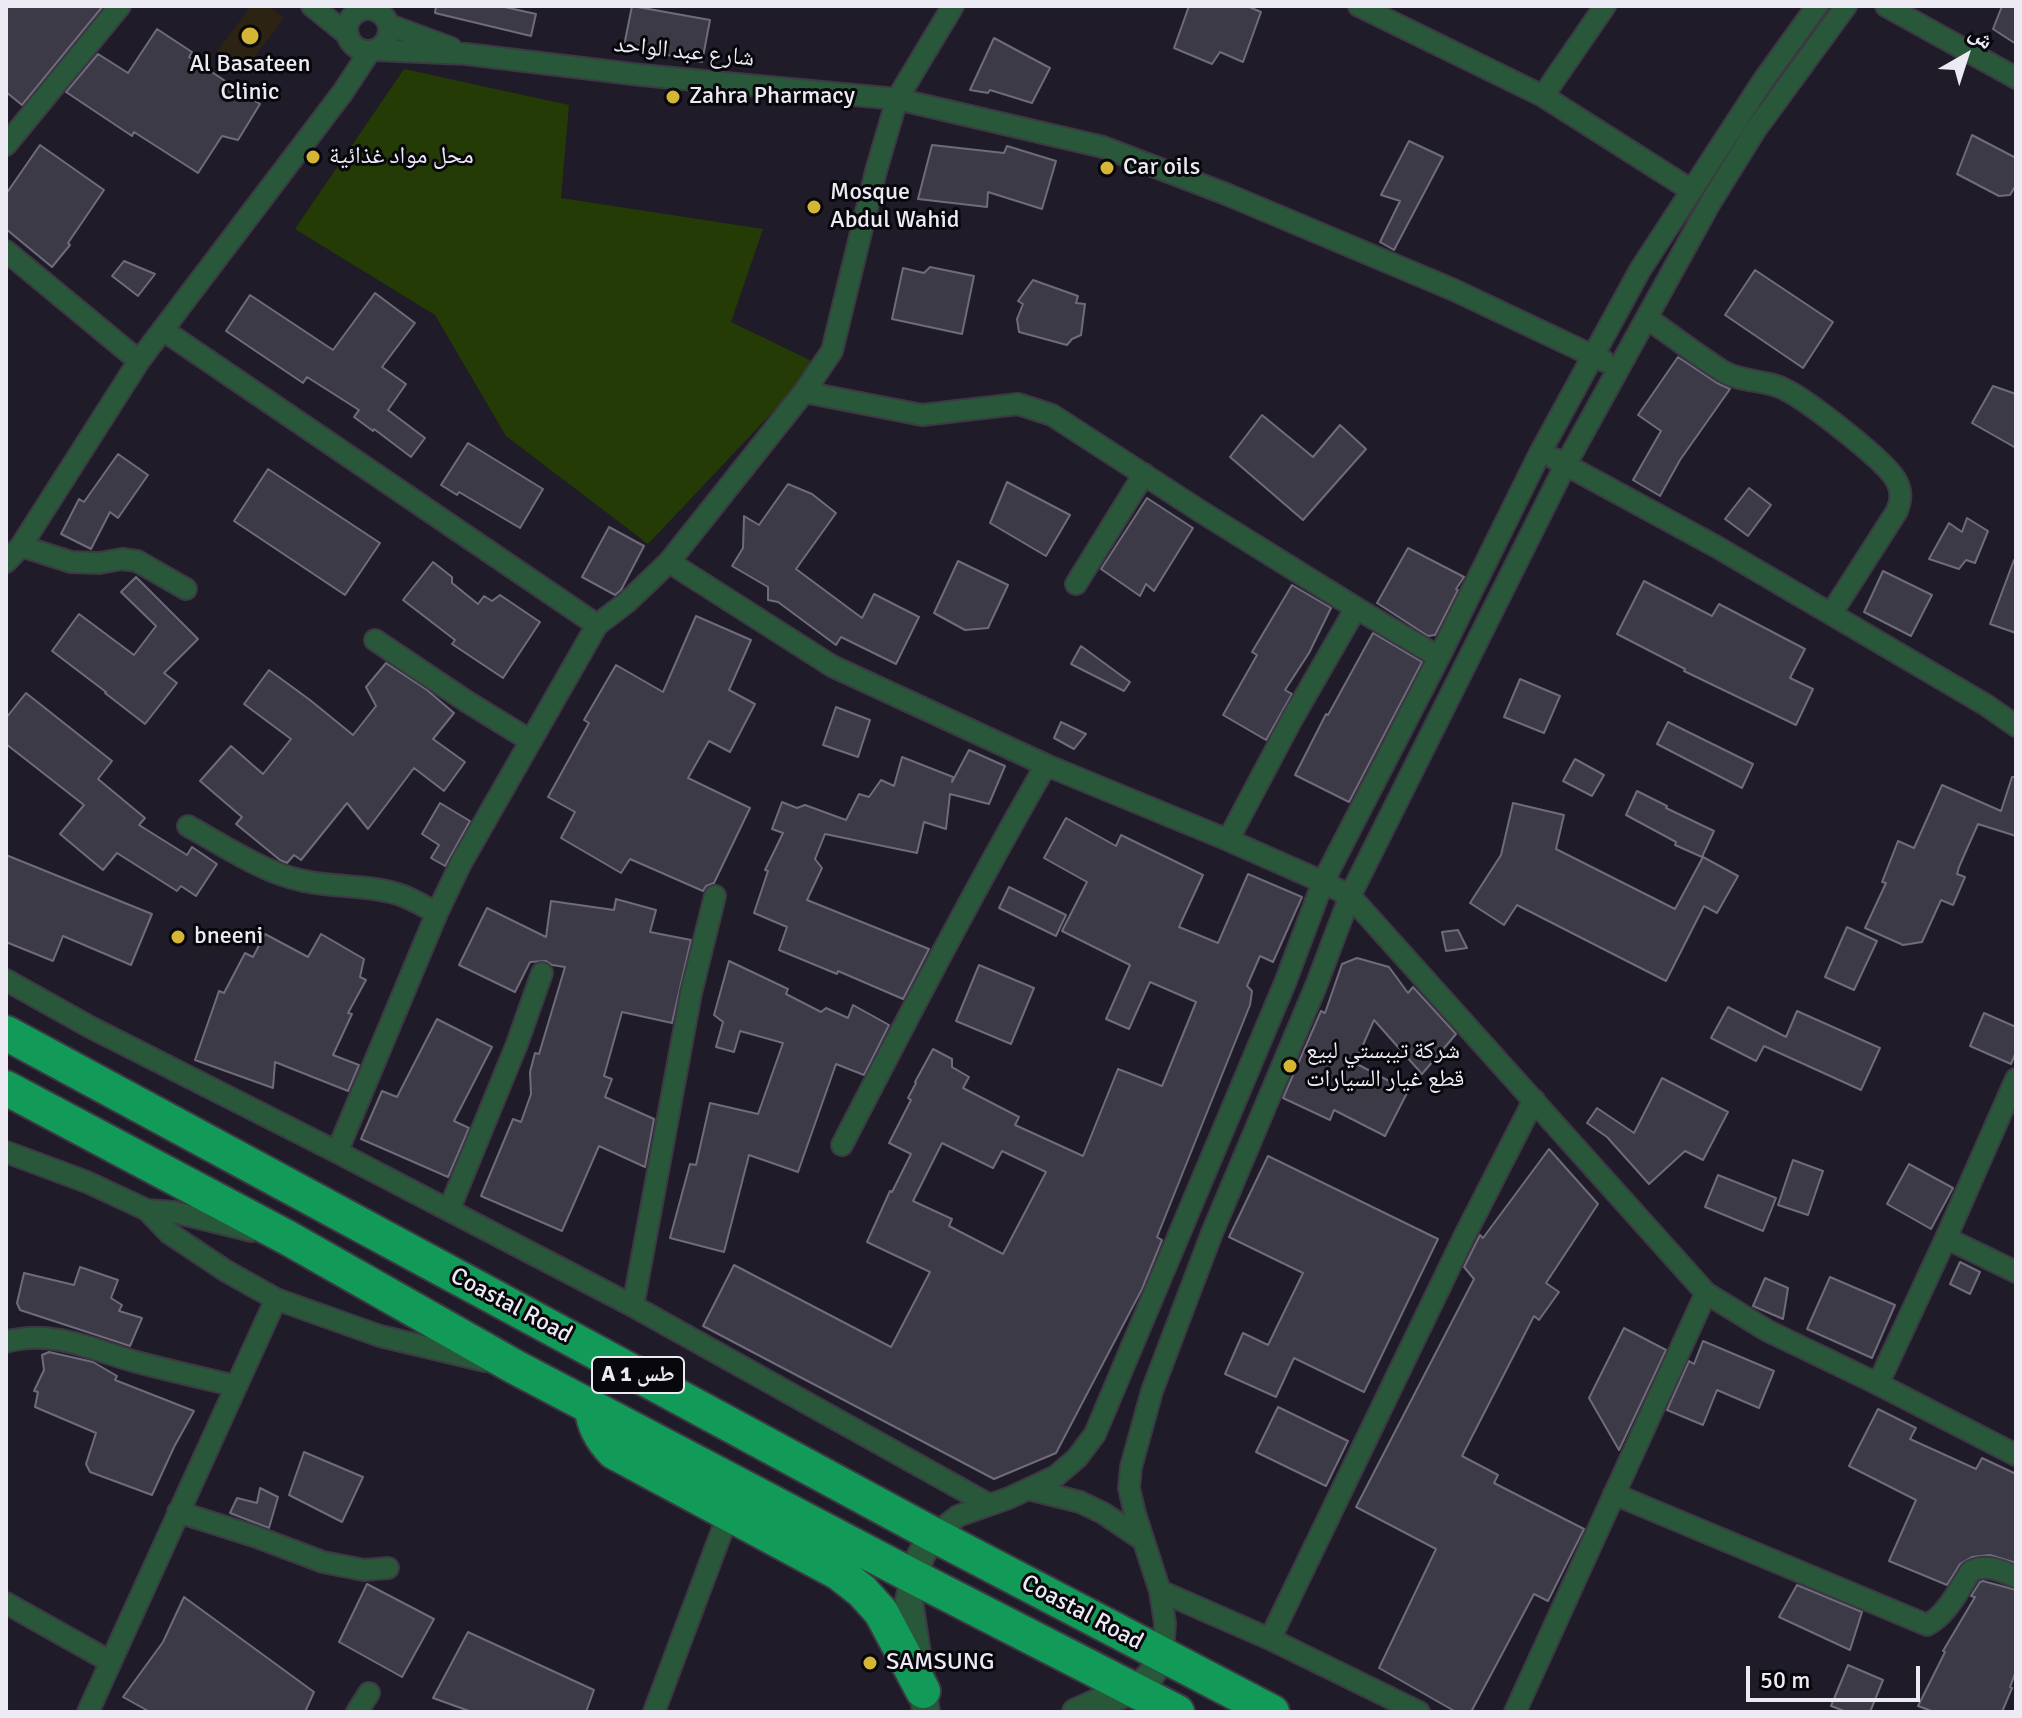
<!DOCTYPE html>
<html>
<head>
<meta charset="utf-8">
<style>
  body { margin:0 }
  #map { position:relative; width:2022px; height:1718px; overflow:hidden; background:#1f1b28; font-family:Signika,"Noto Naskh Arabic",sans-serif }
  canvas { display:block }
  .frame { position:absolute; inset:0; border:8px solid #eceaf3; pointer-events:none }
  .north { position:absolute; left:1926px; top:16px; width:80px; height:80px; -webkit-text-stroke:6px #08070c; paint-order:stroke; rotate:39deg; font-size:22px; font-weight:700; line-height:32px; text-align:center; color:#eceaf3 }
  .north::after { content:''; display:block; margin:auto; width:28px; height:36px; background:#eceaf3; clip-path:polygon(50% 0,100% 100%,50% 72%,0 100%) }
  .scale { position:absolute; left:1746px; top:1666px; width:174px; height:36px; box-sizing:border-box; border:4px solid #eceaf3; border-top:0; padding-left:10px; font-size:24px; line-height:28px; white-space:nowrap; color:#eceaf3; -webkit-text-stroke:6px #08070c; paint-order:stroke }
</style>
</head>
<body>
<div id="map">
<canvas width="2022" height="1718"></canvas>
<div class="frame"></div>
<div class="north">ش</div>
<div class="scale">50 m</div>
</div>
<script>
const c = document.querySelector('canvas').getContext('2d');
c.lineJoin = 'round';
function paint(path, color) { c.fillStyle = color; c.fill(path, 'evenodd'); }
function stroke(path, color, width, dash) { c.strokeStyle = color; c.lineWidth = width; c.lineCap = dash ? 'butt' : 'round'; c.setLineDash(dash || []); c.stroke(path); }
function drawText(font, color, halo, rows, align = 'center') {
  c.font = font + ' Signika,"Noto Naskh Arabic",sans-serif'; c.lineWidth = 6; c.setLineDash([]); c.textBaseline = 'middle'; c.strokeStyle = halo; c.fillStyle = color; for (const [text, x, y, turn = 0] of rows) {
    c.save(); c.translate(x, y); c.rotate((+turn || 0) * Math.PI / 180); c.textAlign = isNaN(turn) ? turn : align; if (halo) c.strokeText(text, 0, 0); c.fillText(text, 0, 0); c.restore();
  }
}
paint(new Path2D(`
  M 251,6 L 268,6 L 284,18 L 242,73 L 216,53 Z`), '#2c2313');
paint(new Path2D(`
  M 404,69 L 569,105 L 561,198 L 763,229 L 731,322 L 818,364 L 648,544 L 506,436 L 435,315 L 295,229 Z`), '#243b06');
const building = new Path2D(`
  M 6,6 L 103,6 L 22,105 L 6,92 Z
  M 436,6 L 500,6 L 536,14 L 531,36 L 435,13 Z
  M 632,6 L 710,20 L 702,62 L 624,46 Z
  M 1189,6 L 1247,6 L 1261,12 L 1243,62 L 1220,52 L 1212,64 L 1174,48 Z
  M 2002,6 L 2016,6 L 2016,44 L 1993,29 Z
  M 157,29 L 192,52 L 189,57 L 260,104 L 238,140 L 222,136 L 198,173 L 134,132 L 132,136 L 66,92 L 98,54 L 128,73 Z
  M 994,38 L 1050,68 L 1032,103 L 990,90 L 988,93 L 970,90 Z
  M 1972,135 L 2016,158 L 2016,185 L 2010,195 L 1999,196 L 1957,174 Z
  M 1409,141 L 1443,157 L 1394,250 L 1380,242 L 1400,201 L 1381,195 Z
  M 40,145 L 104,190 L 68,243 L 70,245 L 52,267 L 6,229 L 6,194 Z
  M 932,145 L 1004,153 L 1007,146 L 1056,161 L 1042,209 L 988,192 L 987,207 L 918,199 Z
  M 124,261 L 155,274 L 138,296 L 112,276 Z
  M 930,267 L 974,276 L 962,334 L 892,319 L 903,268 L 924,273 Z
  M 1755,270 L 1833,322 L 1803,368 L 1725,315 Z
  M 1033,280 L 1078,296 L 1076,303 L 1085,304 L 1081,335 L 1072,339 L 1067,345 L 1019,332 L 1017,319 L 1023,304 L 1018,301 Z
  M 375,293 L 415,323 L 382,367 L 406,384 L 388,410 L 425,438 L 411,457 L 374,429 L 373,431 L 354,417 L 359,410 L 307,377 L 303,383 L 226,331 L 250,295 L 333,350 Z
  M 1678,357 L 1717,383 L 1730,389 L 1680,460 L 1660,496 L 1633,480 L 1661,431 L 1638,415 Z
  M 1993,386 L 2016,394 L 2016,448 L 1972,423 Z
  M 1262,415 L 1313,457 L 1340,425 L 1366,449 L 1303,520 L 1230,457 Z
  M 468,443 L 543,489 L 520,528 L 459,492 L 457,495 L 441,485 Z
  M 118,454 L 148,475 L 118,518 L 110,512 L 91,549 L 61,534 L 79,499 L 84,502 Z
  M 268,469 L 380,543 L 345,595 L 234,521 Z
  M 1007,482 L 1070,515 L 1046,556 L 990,523 Z
  M 788,484 L 812,494 L 836,513 L 796,569 L 862,618 L 874,594 L 919,617 L 896,664 L 841,637 L 836,645 L 778,602 L 768,600 L 768,587 L 732,566 L 743,548 L 744,516 L 759,525 Z
  M 1749,488 L 1771,505 L 1748,536 L 1725,519 Z
  M 1147,498 L 1193,528 L 1154,591 L 1146,584 L 1140,596 L 1101,569 Z
  M 1967,518 L 1988,531 L 1975,563 L 1966,560 L 1959,569 L 1929,559 L 1949,523 L 1962,532 Z
  M 609,527 L 644,546 L 621,590 L 615,595 L 582,577 Z
  M 1408,548 L 1464,577 L 1456,589 L 1458,590 L 1435,635 L 1428,636 L 1377,603 Z
  M 2014,560 L 2016,560 L 2016,633 L 1990,624 Z
  M 958,561 L 1008,585 L 988,628 L 965,630 L 934,613 Z
  M 433,562 L 452,577 L 452,583 L 478,604 L 484,596 L 492,601 L 500,595 L 540,622 L 503,678 L 452,644 L 455,640 L 403,600 Z
  M 1883,571 L 1932,595 L 1911,636 L 1864,612 Z
  M 136,577 L 198,639 L 164,673 L 177,683 L 145,724 L 105,693 L 106,692 L 52,651 L 79,614 L 134,655 L 156,626 L 121,592 Z
  M 1644,581 L 1712,616 L 1719,604 L 1805,649 L 1790,678 L 1813,689 L 1796,725 L 1684,671 L 1685,669 L 1617,634 Z
  M 1292,585 L 1331,608 L 1309,653 L 1285,690 L 1292,694 L 1266,740 L 1223,715 L 1257,655 L 1252,652 Z
  M 696,616 L 751,640 L 729,690 L 755,704 L 730,752 L 709,741 L 688,778 L 750,808 L 714,883 L 706,886 L 703,891 L 630,859 L 621,873 L 561,838 L 575,812 L 548,797 L 589,723 L 584,720 L 616,665 L 663,692 Z
  M 1373,633 L 1422,662 L 1349,802 L 1295,775 L 1326,714 L 1328,715 Z
  M 1081,646 L 1130,682 L 1124,691 L 1071,664 Z
  M 386,663 L 427,690 L 454,713 L 433,739 L 465,762 L 444,791 L 414,768 L 368,829 L 347,803 L 301,860 L 294,855 L 287,863 L 280,860 L 236,824 L 242,817 L 200,781 L 231,746 L 263,774 L 291,739 L 244,704 L 269,670 L 310,700 L 353,735 L 376,706 L 366,687 Z
  M 1520,679 L 1560,696 L 1544,733 L 1504,717 Z
  M 26,693 L 112,761 L 98,779 L 145,818 L 139,825 L 187,855 L 192,847 L 217,864 L 196,896 L 181,886 L 177,891 L 117,853 L 103,870 L 60,834 L 84,805 L 6,744 L 6,718 Z
  M 836,707 L 870,720 L 858,757 L 823,745 Z
  M 1061,722 L 1086,734 L 1074,749 L 1054,738 Z
  M 1668,722 L 1753,764 L 1742,788 L 1657,744 Z
  M 969,750 L 1005,766 L 989,804 L 950,794 L 946,829 L 924,822 L 917,853 L 825,834 L 815,859 L 822,868 L 807,900 L 929,949 L 903,999 L 838,971 L 837,974 L 779,950 L 787,927 L 754,913 L 768,871 L 765,870 L 783,833 L 772,829 L 782,802 L 797,808 L 805,805 L 846,820 L 859,794 L 869,797 L 881,780 L 894,786 L 902,757 L 953,777 L 952,782 Z
  M 1575,759 L 1604,775 L 1592,796 L 1563,781 Z
  M 2012,777 L 2016,777 L 2016,836 L 1978,824 L 1959,867 L 1957,874 L 1965,877 L 1953,905 L 1941,900 L 1922,942 L 1903,945 L 1865,928 L 1886,883 L 1882,882 L 1898,841 L 1914,848 L 1942,785 L 2001,811 Z
  M 1637,791 L 1667,806 L 1666,808 L 1714,831 L 1702,857 L 1675,845 L 1676,842 L 1626,815 Z
  M 440,803 L 470,821 L 445,866 L 431,858 L 439,845 L 422,834 Z
  M 1513,803 L 1564,815 L 1556,849 L 1675,909 L 1703,857 L 1738,876 L 1717,913 L 1704,906 L 1666,981 L 1517,905 L 1504,925 L 1470,903 L 1501,855 Z
  M 1066,818 L 1116,846 L 1121,835 L 1203,875 L 1179,927 L 1218,943 L 1248,874 L 1302,897 L 1273,962 L 1260,956 L 1247,986 L 1252,991 L 1250,1005 L 1157,1237 L 1162,1240 L 1142,1289 L 1056,1453 L 994,1479 L 703,1326 L 734,1265 L 891,1347 L 930,1272 L 867,1242 L 890,1191 L 892,1192 L 911,1154 L 889,1143 L 911,1100 L 908,1098 L 916,1083 L 915,1082 L 933,1049 L 952,1059 L 952,1067 L 969,1077 L 963,1088 L 1019,1117 L 1015,1125 L 1083,1156 L 1118,1069 L 1162,1086 L 1196,1002 L 1150,982 L 1129,1029 L 1106,1019 L 1130,965 L 1062,931 L 1087,882 L 1044,858 ZM 942,1143 L 993,1168 L 1002,1151 L 1046,1172 L 1003,1254 L 949,1226 L 952,1219 L 913,1201 Z
  M 6,855 L 152,914 L 131,965 L 63,936 L 53,961 L 6,942 Z
  M 1009,887 L 1066,915 L 1056,936 L 999,908 Z
  M 616,899 L 656,910 L 650,932 L 691,940 L 672,1023 L 622,1012 L 604,1076 L 612,1079 L 605,1097 L 654,1119 L 645,1167 L 599,1146 L 562,1231 L 481,1196 L 513,1119 L 521,1122 L 531,1094 L 530,1072 L 535,1053 L 539,1054 L 565,967 L 552,965 L 546,961 L 530,962 L 515,992 L 459,965 L 487,908 L 546,937 L 551,901 L 614,910 Z
  M 1847,927 L 1877,941 L 1854,990 L 1825,977 Z
  M 1458,930 L 1467,948 L 1446,951 L 1442,932 Z
  M 265,934 L 308,957 L 321,934 L 364,959 L 360,977 L 366,980 L 348,1013 L 352,1014 L 333,1055 L 359,1065 L 348,1091 L 275,1062 L 273,1088 L 195,1060 L 219,991 L 224,993 L 245,953 L 253,957 Z
  M 1357,958 L 1389,967 L 1408,993 L 1413,987 L 1456,1034 L 1422,1074 L 1374,1020 L 1355,1063 L 1408,1091 L 1385,1136 L 1334,1110 L 1330,1120 L 1283,1098 L 1321,1011 L 1325,1013 L 1342,964 Z
  M 729,961 L 788,989 L 786,994 L 821,1012 L 826,1008 L 848,1018 L 853,1005 L 889,1025 L 864,1075 L 836,1064 L 798,1172 L 749,1155 L 724,1252 L 670,1238 L 690,1164 L 696,1165 L 710,1103 L 758,1114 L 783,1043 L 740,1031 L 734,1052 L 716,1047 L 723,1022 L 714,1015 Z
  M 979,965 L 1034,988 L 1011,1044 L 956,1021 Z
  M 1728,1007 L 1786,1037 L 1797,1011 L 1880,1048 L 1861,1090 L 1764,1046 L 1756,1061 L 1711,1038 Z
  M 1984,1013 L 2016,1027 L 2016,1052 L 2011,1064 L 1970,1046 Z
  M 437,1019 L 492,1047 L 454,1121 L 469,1128 L 448,1177 L 361,1139 L 382,1091 L 397,1097 Z
  M 1662,1078 L 1728,1112 L 1703,1160 L 1685,1151 L 1649,1184 L 1607,1137 L 1587,1123 L 1597,1108 L 1634,1133 Z
  M 1549,1149 L 1598,1204 L 1546,1283 L 1559,1292 L 1539,1320 L 1534,1316 L 1462,1456 L 1498,1475 L 1494,1483 L 1584,1529 L 1548,1601 L 1534,1594 L 1471,1712 L 1456,1712 L 1379,1668 L 1436,1549 L 1356,1507 L 1474,1279 L 1464,1267 L 1480,1235 L 1483,1238 Z
  M 1268,1156 L 1438,1239 L 1364,1392 L 1294,1358 L 1276,1397 L 1225,1374 L 1243,1333 L 1268,1345 L 1303,1273 L 1229,1237 Z
  M 1793,1160 L 1823,1171 L 1808,1215 L 1778,1205 Z
  M 1909,1164 L 1953,1188 L 1931,1229 L 1887,1204 Z
  M 1718,1175 L 1776,1198 L 1763,1231 L 1705,1207 Z
  M 1960,1262 L 1980,1272 L 1970,1294 L 1950,1284 Z
  M 80,1267 L 118,1280 L 111,1298 L 122,1305 L 119,1311 L 142,1318 L 130,1346 L 20,1310 L 17,1303 L 24,1273 L 74,1285 Z
  M 1830,1277 L 1895,1305 L 1872,1358 L 1807,1329 Z
  M 1765,1278 L 1788,1288 L 1783,1319 L 1753,1306 Z
  M 1624,1328 L 1666,1350 L 1619,1450 L 1589,1398 Z
  M 1703,1341 L 1774,1371 L 1759,1408 L 1717,1390 L 1703,1425 L 1667,1410 L 1689,1361 L 1694,1364 Z
  M 49,1352 L 93,1362 L 117,1376 L 115,1380 L 194,1411 L 174,1447 L 152,1495 L 90,1472 L 86,1464 L 96,1433 L 35,1407 L 38,1392 L 34,1391 L 44,1370 L 42,1355 Z
  M 1278,1407 L 1348,1441 L 1326,1486 L 1256,1452 Z
  M 1878,1409 L 1916,1428 L 1910,1439 L 1976,1469 L 1982,1458 L 2016,1474 L 2016,1563 L 1990,1555 L 1972,1557 L 1960,1564 L 1947,1585 L 1889,1561 L 1916,1500 L 1849,1466 Z
  M 304,1452 L 363,1477 L 342,1522 L 289,1495 Z
  M 260,1488 L 278,1497 L 269,1528 L 230,1513 L 237,1498 L 257,1503 Z
  M 1983,1581 L 2016,1590 L 2016,1671 L 2010,1687 L 2012,1688 L 2002,1712 L 1934,1712 L 1918,1706 L 1945,1652 L 1943,1651 L 1975,1597 L 1971,1596 L 1980,1582 Z
  M 367,1584 L 434,1619 L 402,1677 L 339,1642 Z
  M 1797,1585 L 1862,1612 L 1850,1650 L 1779,1617 Z
  M 184,1597 L 314,1692 L 305,1712 L 150,1712 L 123,1697 L 163,1642 Z
  M 468,1632 L 594,1690 L 586,1712 L 472,1712 L 433,1698 Z
  M 1848,1665 L 1883,1680 L 1870,1712 L 1847,1712 L 1831,1706 Z`);
paint(building, '#3d3a47');
stroke(building, '#6f6b7b', 2);
const minor = new Path2D(`
  M 312,6 L 348,35
  M 1359,6 L 1543,96 L 1691,190
  M 1886,6 L 2016,78
  M347 30a21 21 0 1 1 42 0a21 21 0 1 1-42 0Z
  M 389,25 L 451,48
  M 376,50 L 466,54 L 641,75 L 897,99 L 1103,147 L 1226,194 L 1454,290 L 1604,361
  M 1543,96 L 1605,6
  M 6,145 L 120,6
  M 6,251 L 139,361
  M 1648,319 C 1673,336 1698,356 1724,372 C 1743,383 1768,379 1788,391 C 1810,403 1888,462 1897,482 C 1902,492 1901,500 1897,511 L 1831,614
  M 163,330 L 597,625
  M 804,392 L 922,415 L 1018,404 L 1052,415 L 1200,511 L 1356,608 L 1439,657
  M 1555,459 L 1717,547 L 1986,705 L 2016,726
  M 21,546 L 71,562 L 99,563 L 122,559 L 137,561 L 186,589
  M 6,562 L 21,546 L 139,361 L 343,92 L 370,51
  M 669,562 L 832,666 L 1046,765 L 1228,840 L 1323,882 L 1350,896 L 1706,1293 L 1768,1331 L 1878,1384 L 2016,1455
  M 1076,584 L 1144,474
  M 375,640 L 466,701 L 531,741
  M 188,826 C 223,845 262,872 300,880 C 332,888 366,884 398,894 C 411,898 425,907 437,913
  M 1228,840 L 1292,719 L 1356,608
  M 6,980 L 90,1027 L 337,1152 L 633,1306 L 988,1504
  M 842,1145 C 908,1017 974,890 1046,765
  M 6,1152 L 87,1182 L 147,1210 L 174,1212 L 252,1231
  M 337,1152 L 437,913 L 461,863 L 597,625 L 627,602 L 669,562 L 804,392 L 832,351 L 876,171 L 897,99 L 953,6
  M 147,1210 L 169,1233 L 226,1271 L 276,1299 L 380,1336 L 485,1361
  M 449,1210 L 517,1044 L 542,973
  M 1946,1238 L 2016,1272
  M 633,1306 L 691,993 L 715,896
  M 6,1342 C 51,1329 91,1349 133,1361 C 167,1370 202,1378 236,1386
  M 1878,1384 L 1946,1238 L 2016,1079
  M 1028,1489 L 1080,1502 L 1103,1513 L 1143,1540
  M 1614,1494 L 1927,1625 C 1947,1615 1959,1589 1971,1571 C 1986,1563 2002,1571 2016,1577
  M 178,1512 L 254,1536 L 323,1562 L 364,1570 L 388,1568
  M 934,1535 L 958,1516 L 1009,1498 L 1056,1476 L 1077,1458 L 1095,1434 L 1285,983 L 1323,882 L 1439,657 L 1540,453 L 1640,270 L 1763,81 L 1817,6
  M 1160,1591 L 1270,1639 L 1419,1712
  M 6,1603 L 111,1662
  M 1270,1639 L 1465,1235 L 1534,1100
  M 1163,1656 L 1165,1623 L 1160,1591 L 1135,1514 L 1129,1488 L 1131,1467 L 1152,1391 L 1212,1233 L 1316,986 L 1350,896 L 1566,464 L 1710,203 L 1756,129 L 1846,6
  M 88,1712 L 276,1299
  M 357,1712 L 369,1693
  M 654,1712 L 728,1515
  M 1515,1712 L 1706,1293`);
const tertiary = new Path2D(`
  M 926,1712 L 909,1601 L 914,1577 L 921,1555 L 934,1535
  M 1076,1712 L 1099,1702 L 1134,1691 L 1150,1676 L 1163,1656`);
const trunk = new Path2D(`
  M 6,1033 L 934,1535 L 1272,1712
  M 6,1088 L 288,1238 L 515,1367 L 914,1577 L 1177,1712
  M 591,1406 C 594,1425 600,1438 614,1452 L 839,1573 L 862,1591 L 881,1612 L 923,1691`);
stroke(minor, '#3c3844', 24);
stroke(tertiary, '#3c3844', 30);
stroke(trunk, '#3c3844', 38);
stroke(minor, '#285739', 20);
stroke(tertiary, '#285739', 26);
stroke(trunk, '#129a58', 34);
for (const [x, y, r, color] of [
  [250,36,10,"#d5b535"],
  [673,97,8,"#d5b535"],
  [313,157,8,"#d5b535"],
  [1107,168,8,"#d5b535"],
  [814,207,8,"#d5b535"],
  [178,937,8,"#d5b535"],
  [1290,1066,8,"#d5b535"],
  [870,1663,8,"#d5b535"]
]) { const dot = new Path2D(); dot.arc(x, y, r, 0, 2 * Math.PI); c.fillStyle = color; c.fill(dot); stroke(dot, '#08070c', 3); }
for (const [x, y, w] of [
  [638,1375,92]
]) { const box = new Path2D(); box.roundRect(x - w / 2, y - 18, w, 36, 6); c.fillStyle = '#08070c'; c.fill(box); stroke(box, '#eceaf3', 2); }
drawText('bold 22px', '#eceaf3', null, [
  ["A 1 طس",638,1375]
]);
drawText('24px', '#eceaf3', '#08070c', [
  ["شارع عبد الواحد",684,52,6],
  ["Coastal Road",511,1306,28],
  ["Coastal Road",1082,1613,28]
]);
drawText('24px', '#eceaf3', '#08070c', [
  ["Al Basateen",250,65,"center"],
  ["Clinic",250,93,"center"],
  ["Zahra Pharmacy",689,97],
  ["محل مواد غذائية",329,157],
  ["Car oils",1123,168],
  ["Mosque",830,193],
  ["Abdul Wahid",830,221],
  ["bneeni",194,937],
  ["شركة تيبستي لبيع",1306,1052],
  ["قطع غيار السيارات",1306,1080],
  ["SAMSUNG",886,1663]
], 'left');
</script>
</body>
</html>
